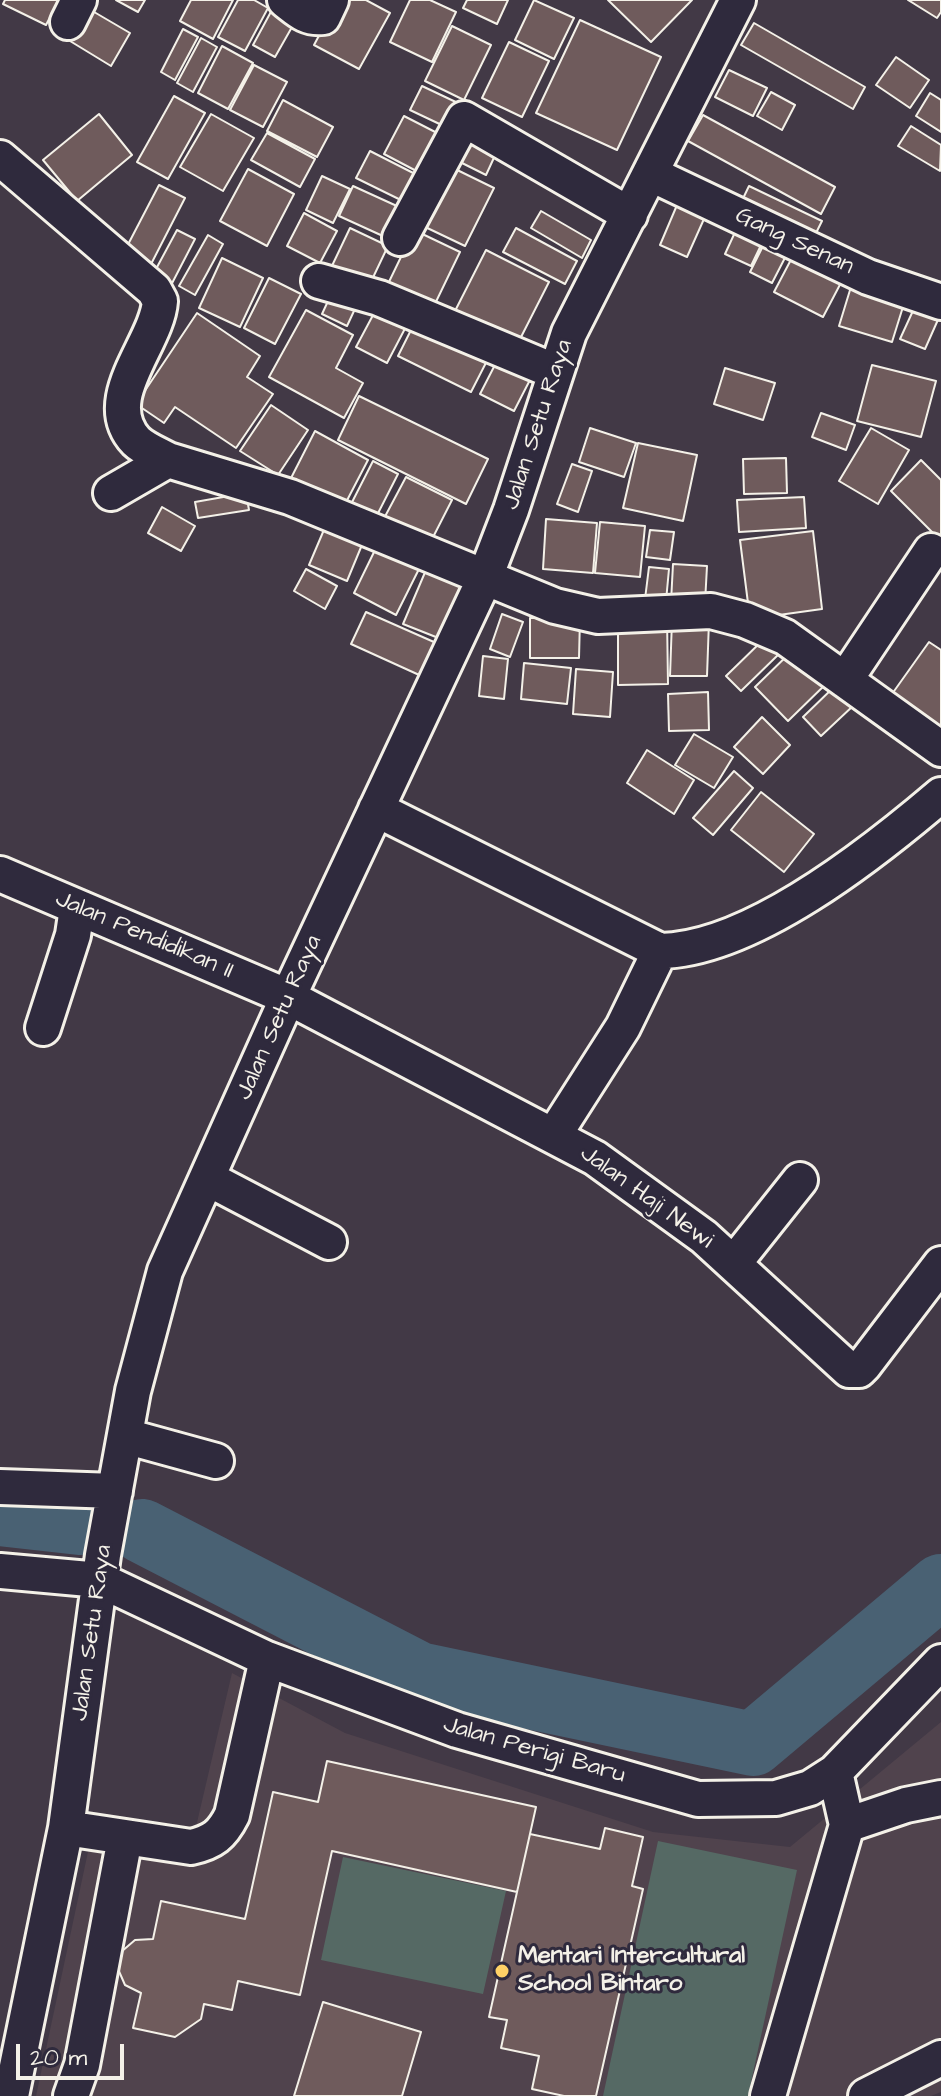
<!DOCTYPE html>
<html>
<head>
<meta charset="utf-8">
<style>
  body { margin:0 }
  #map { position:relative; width:941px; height:2096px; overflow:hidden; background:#423946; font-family:"Architects Daughter",sans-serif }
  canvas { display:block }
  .scale { position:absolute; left:16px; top:2044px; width:108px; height:36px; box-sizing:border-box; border:4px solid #f4f1e8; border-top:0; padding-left:10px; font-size:24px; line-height:28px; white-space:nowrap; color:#f4f1e8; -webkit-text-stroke:6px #2f2a3d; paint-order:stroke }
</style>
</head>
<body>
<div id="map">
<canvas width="941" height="2096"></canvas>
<div class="scale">20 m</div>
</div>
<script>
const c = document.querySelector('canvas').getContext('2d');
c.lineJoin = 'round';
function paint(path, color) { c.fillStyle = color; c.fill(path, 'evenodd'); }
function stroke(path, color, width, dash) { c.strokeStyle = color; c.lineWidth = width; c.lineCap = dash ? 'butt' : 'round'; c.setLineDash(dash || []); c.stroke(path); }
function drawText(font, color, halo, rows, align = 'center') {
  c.font = font + ' "Architects Daughter",sans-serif'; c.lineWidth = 6; c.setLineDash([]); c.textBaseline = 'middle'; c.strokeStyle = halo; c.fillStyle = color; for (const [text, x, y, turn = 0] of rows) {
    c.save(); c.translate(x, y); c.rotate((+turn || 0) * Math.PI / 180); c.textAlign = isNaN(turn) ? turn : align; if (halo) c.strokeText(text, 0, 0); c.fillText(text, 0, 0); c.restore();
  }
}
paint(new Path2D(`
  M 232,1673 L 345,1733 L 653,1832 L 790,1847 L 941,1722 L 941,2092 L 931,2096 L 36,2096 L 92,1833 L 191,1848 Z`), '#50434d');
paint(new Path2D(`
  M 658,1841 L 797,1870 L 748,2096 L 603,2096 Z
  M 343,1857 L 506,1891 L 483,1994 L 321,1960 Z`), '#556964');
stroke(new Path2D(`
  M 0,1514 L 80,1523
  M 142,1531 L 419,1674 L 753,1744 L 941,1586`), '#496173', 64);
const building = new Path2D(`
  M 5,0 L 59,0 L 46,25 L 3,4 Z
  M 116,0 L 145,0 L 138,12 Z
  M 191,0 L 233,0 L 213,39 L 180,21 Z
  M 238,0 L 254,0 L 268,8 L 245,51 L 218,37 Z
  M 338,0 L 366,0 L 390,13 L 359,69 L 314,45 Z
  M 410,0 L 430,0 L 456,12 L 432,62 L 390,42 Z
  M 467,0 L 508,0 L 497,24 L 463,8 Z
  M 534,0 L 574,18 L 554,59 L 515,40 Z
  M 608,0 L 692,0 L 651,42 Z
  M 908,0 L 941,0 L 941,12 L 937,18 Z
  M 273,8 L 296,20 L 275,57 L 253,45 Z
  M 89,9 L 130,33 L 111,66 L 70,41 Z
  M 580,20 L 661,57 L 617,150 L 536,113 Z
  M 754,23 L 865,87 L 853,109 L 741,45 Z
  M 452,26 L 491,45 L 464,100 L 425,81 Z
  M 183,29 L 198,37 L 175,80 L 161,72 Z
  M 201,38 L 217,47 L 193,92 L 177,83 Z
  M 509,42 L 549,61 L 522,117 L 482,98 Z
  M 222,46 L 253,63 L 228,109 L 198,93 Z
  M 896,57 L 929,80 L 910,108 L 876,85 Z
  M 254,65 L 287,82 L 263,127 L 230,110 Z
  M 729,70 L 767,88 L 753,116 L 715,97 Z
  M 422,86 L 460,104 L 448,128 L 410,110 Z
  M 771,92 L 795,105 L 782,130 L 757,116 Z
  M 930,93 L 941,100 L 941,132 L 916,116 Z
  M 174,96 L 205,113 L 168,179 L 137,162 Z
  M 283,100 L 333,127 L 317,157 L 267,131 Z
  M 99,114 L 132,155 L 77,201 L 43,160 Z
  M 211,114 L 254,138 L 223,191 L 180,167 Z
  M 703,115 L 835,187 L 821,214 L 688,141 Z
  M 404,116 L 443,136 L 424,175 L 384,154 Z
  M 911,126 L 941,145 L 940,171 L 898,146 Z
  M 267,133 L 315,159 L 300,187 L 251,160 Z
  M 468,135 L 498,149 L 486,175 L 456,160 Z
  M 370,151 L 425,179 L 413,206 L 356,178 Z
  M 449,166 L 494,188 L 465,246 L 421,225 Z
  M 248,169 L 294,194 L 267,246 L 220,221 Z
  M 322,176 L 350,189 L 333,223 L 306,210 Z
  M 159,185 L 185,198 L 148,270 L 122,256 Z
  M 353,186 L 410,212 L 396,242 L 339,216 Z
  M 749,186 L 822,221 L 809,247 L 736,213 Z
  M 680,198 L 708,210 L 687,257 L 660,245 Z
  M 541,211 L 591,240 L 582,258 L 531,228 Z
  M 304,213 L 337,231 L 320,263 L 287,246 Z
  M 350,228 L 388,246 L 368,288 L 330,270 Z
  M 516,228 L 577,261 L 565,284 L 503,252 Z
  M 737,228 L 763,241 L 751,266 L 725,254 Z
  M 177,230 L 195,239 L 168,291 L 149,282 Z
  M 414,230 L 460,252 L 432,310 L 386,288 Z
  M 208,235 L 223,244 L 195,295 L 179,286 Z
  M 767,238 L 789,250 L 772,283 L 750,272 Z
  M 486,250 L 549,282 L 518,343 L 455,311 Z
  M 795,252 L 844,277 L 823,317 L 774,292 Z
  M 222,258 L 263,278 L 240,327 L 199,308 Z
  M 854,277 L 907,294 L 892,342 L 839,326 Z
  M 269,278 L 301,294 L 275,344 L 244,328 Z
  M 336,284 L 361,296 L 347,326 L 322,314 Z
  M 380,302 L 410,319 L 387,363 L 356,347 Z
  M 917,302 L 941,313 L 925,349 L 900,339 Z
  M 306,310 L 353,335 L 336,368 L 363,383 L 344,418 L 269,377 Z
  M 197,313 L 260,356 L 247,377 L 273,394 L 236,448 L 175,407 L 164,423 L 136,404 Z
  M 418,316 L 491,353 L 471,392 L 398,356 Z
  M 498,359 L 532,376 L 514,411 L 480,394 Z
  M 872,365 L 936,381 L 921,437 L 857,421 Z
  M 725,368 L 775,383 L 763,420 L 714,404 Z
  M 359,396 L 488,459 L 466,504 L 338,440 Z
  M 271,405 L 308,430 L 278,475 L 240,451 Z
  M 821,413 L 855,425 L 846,450 L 812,437 Z
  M 590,428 L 636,443 L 624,477 L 579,462 Z
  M 871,428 L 909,450 L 878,504 L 839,481 Z
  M 315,431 L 368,460 L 342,510 L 289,482 Z
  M 638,443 L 697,455 L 683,521 L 623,508 Z
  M 786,458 L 787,493 L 744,494 L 743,459 Z
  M 921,460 L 941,480 L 941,541 L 891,491 Z
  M 373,461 L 398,474 L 372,525 L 347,512 Z
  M 572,464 L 592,471 L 578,512 L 557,504 Z
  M 406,477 L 452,500 L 428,547 L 381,524 Z
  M 246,493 L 249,510 L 198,518 L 195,502 Z
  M 804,497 L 806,528 L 739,532 L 737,500 Z
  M 162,507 L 195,526 L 181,551 L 148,533 Z
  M 546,519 L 597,523 L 593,573 L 543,569 Z
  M 600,522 L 645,526 L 640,577 L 595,573 Z
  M 326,525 L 364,540 L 347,581 L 309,565 Z
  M 650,530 L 674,532 L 670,560 L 646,557 Z
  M 813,531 L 822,609 L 750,619 L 740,540 Z
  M 376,548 L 419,569 L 396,615 L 354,593 Z
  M 673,564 L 707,566 L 705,603 L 671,602 Z
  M 649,567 L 669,569 L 666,601 L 645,599 Z
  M 306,569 L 337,586 L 325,609 L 294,591 Z
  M 426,570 L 468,587 L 446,641 L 403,624 Z
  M 366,612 L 443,646 L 428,679 L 351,644 Z
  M 502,614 L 523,622 L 510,657 L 490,649 Z
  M 667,616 L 668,684 L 618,685 L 618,617 Z
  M 530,618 L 580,618 L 579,658 L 530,658 Z
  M 672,620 L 709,621 L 707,676 L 670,676 Z
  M 765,638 L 780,653 L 741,691 L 726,676 Z
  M 929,642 L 941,650 L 941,730 L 887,701 Z
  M 796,647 L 829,681 L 788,721 L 755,687 Z
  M 483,656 L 508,659 L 504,699 L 479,696 Z
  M 524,663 L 571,668 L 567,704 L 521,699 Z
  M 576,669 L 613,672 L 610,717 L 573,714 Z
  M 835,686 L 854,705 L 821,736 L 803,717 Z
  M 708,692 L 709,730 L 669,731 L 668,694 Z
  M 762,717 L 790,745 L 763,774 L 734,747 Z
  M 694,734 L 733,757 L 714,788 L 675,765 Z
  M 647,750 L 694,780 L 674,814 L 627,783 Z
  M 734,771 L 753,788 L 713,835 L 693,818 Z
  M 761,792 L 814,834 L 784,872 L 731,830 Z
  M 327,1761 L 536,1807 L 517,1892 L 332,1851 L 300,1995 L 238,1981 L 232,2010 L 204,2004 L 201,2019 L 175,2037 L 133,2028 L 141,1993 L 125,1985 L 118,1969 L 121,1952 L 135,1940 L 153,1939 L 161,1901 L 245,1919 L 273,1792 L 318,1802 Z
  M 605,1828 L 643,1837 L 632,1886 L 643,1889 L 596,2096 L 564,2096 L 532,2089 L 539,2056 L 501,2048 L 507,2020 L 489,2017 L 530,1834 L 600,1849 Z
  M 323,2002 L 421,2032 L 402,2096 L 294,2096 Z`);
paint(building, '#6f5b5c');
stroke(building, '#f4f1e8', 2);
const minor = new Path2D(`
  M 285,0 C 298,10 306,19 323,17 L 331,0
  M 68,22 L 79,0
  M 0,158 L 154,290 L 160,301 C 157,344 97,399 136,441 C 144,449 159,455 168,460
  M 651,174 L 868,277 L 941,302
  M 400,238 L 464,119 L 630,215
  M 319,281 L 379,298 L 556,372
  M 111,493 L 168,460 L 290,497 L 555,606 L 598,616 L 711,611 L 745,620 L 785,637 L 941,749
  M 845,680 L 931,551
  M 376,809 L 660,951 C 751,950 873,853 941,795
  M 0,874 L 288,997 L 595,1158 L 704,1237 L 849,1370 L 859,1370 L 864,1365 L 941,1264
  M 43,1028 L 73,935 L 77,908
  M 554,1135 L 623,1027 L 660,951
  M 207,1178 L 329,1242
  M 734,1263 L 800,1180
  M 125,1436 L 216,1461
  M 0,1487 L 115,1491
  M 0,1571 L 100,1580 L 267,1659 L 457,1730 L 698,1799 L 776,1798 L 810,1788 L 835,1772 L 941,1662
  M 847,1825 L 906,1805 L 941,1798
  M 66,1828 L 191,1847 C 213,1842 222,1835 232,1815 L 267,1659
  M 11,2096 L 66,1828 L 103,1555 L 133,1391 L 165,1271 L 288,997 L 484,580 L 511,510 L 569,333 L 738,0
  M 71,2096 L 82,2065 L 125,1838
  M 768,2096 L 847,1825 L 835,1772
  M 866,2096 L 941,2058`);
stroke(minor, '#f4f1e8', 40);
stroke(minor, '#2f2a3d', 34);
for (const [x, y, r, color] of [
  [502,1971,8,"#ffd166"]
]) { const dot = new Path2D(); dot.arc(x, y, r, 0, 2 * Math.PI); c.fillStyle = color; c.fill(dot); stroke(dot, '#2f2a3d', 3); }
drawText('24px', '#f4f1e8', '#2f2a3d', [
  ["Gang Senan",794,242,25],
  ["Jalan Setu Raya",539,425,-72],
  ["Jalan Pendidikan II",144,936,23],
  ["Jalan Setu Raya",280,1018,-66],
  ["Jalan Haji Newi",646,1198,36],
  ["Jalan Setu Raya",93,1633,-82],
  ["Jalan Perigi Baru",534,1751,16]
]);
drawText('bold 24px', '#f4f1e8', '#2f2a3d', [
  ["Mentari Intercultural",518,1957],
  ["School Bintaro",518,1985]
], 'left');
</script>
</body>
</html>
